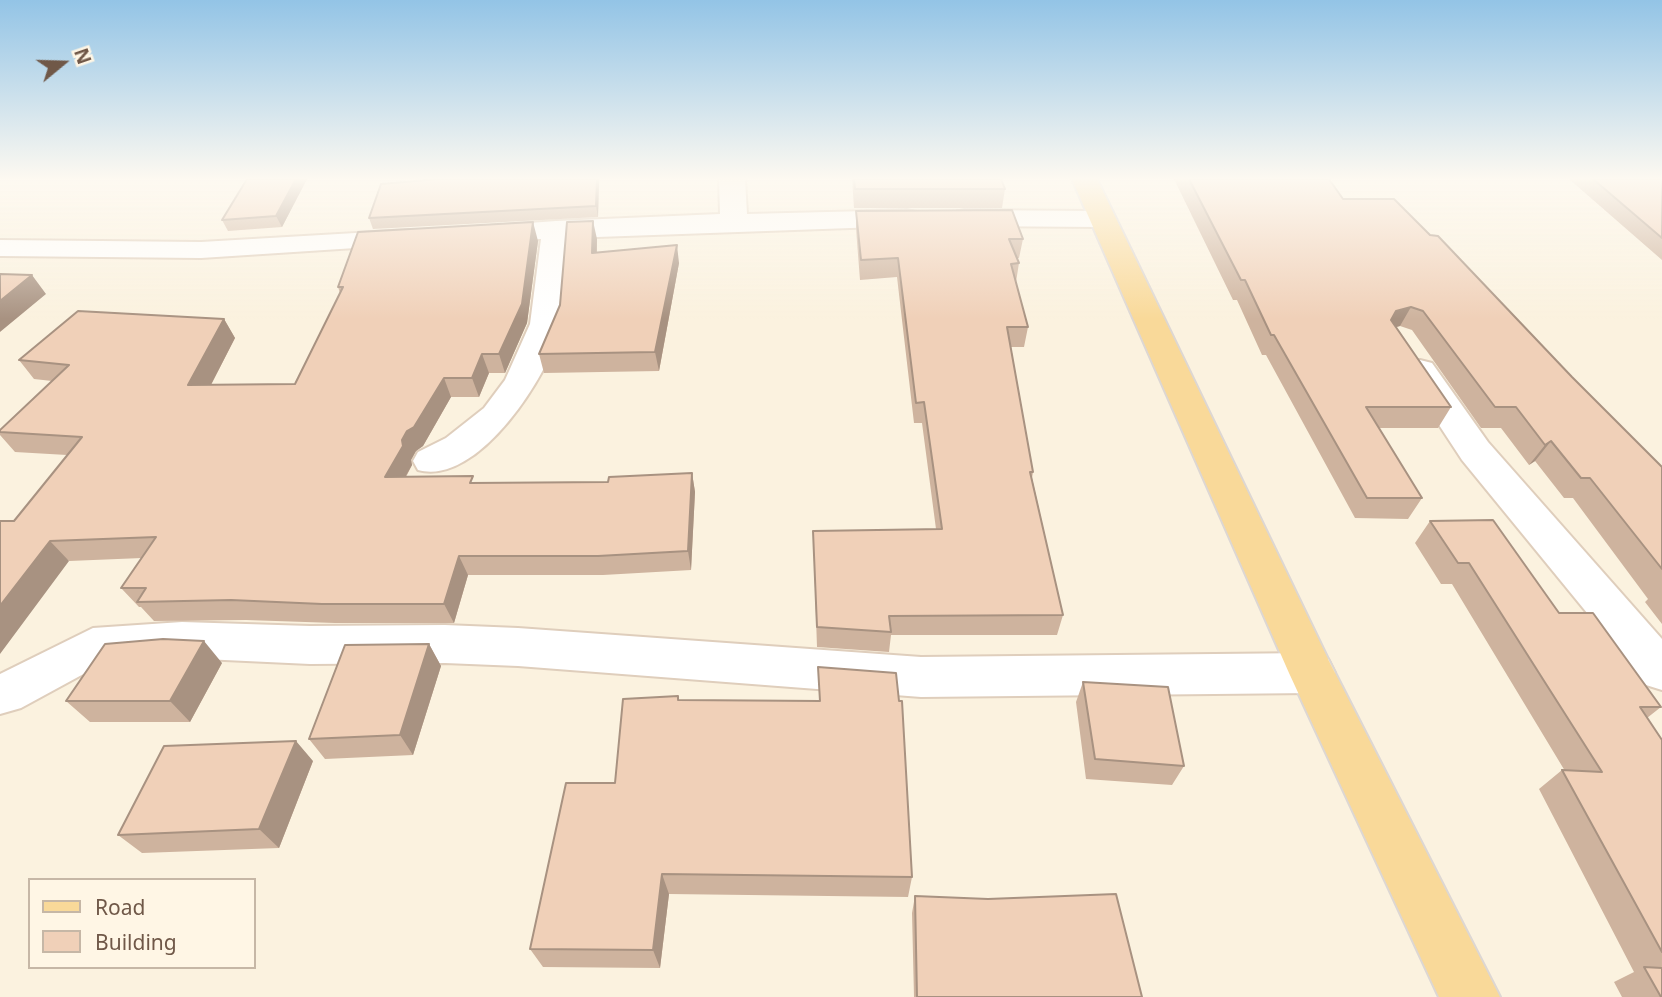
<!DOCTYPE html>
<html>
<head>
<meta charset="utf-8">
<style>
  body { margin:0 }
  #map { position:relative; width:1662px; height:997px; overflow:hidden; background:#fbf2df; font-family:"Noto Sans",sans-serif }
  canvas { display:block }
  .legend { position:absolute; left:28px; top:878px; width:228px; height:91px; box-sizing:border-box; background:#fff6e5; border:2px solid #c6b7a6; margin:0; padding:9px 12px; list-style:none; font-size:21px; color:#705848 }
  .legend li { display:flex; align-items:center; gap:14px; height:35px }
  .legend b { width:35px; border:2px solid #c6b7a6 }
  .north { position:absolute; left:28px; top:28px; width:70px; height:70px; -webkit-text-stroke:5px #fff6e5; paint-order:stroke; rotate:71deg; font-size:19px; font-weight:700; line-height:28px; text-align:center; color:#705848 }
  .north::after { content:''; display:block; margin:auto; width:24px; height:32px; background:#705848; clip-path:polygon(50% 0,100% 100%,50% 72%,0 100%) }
</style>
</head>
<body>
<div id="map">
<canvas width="1662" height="997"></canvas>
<ul class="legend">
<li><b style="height:9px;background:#f9d999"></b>Road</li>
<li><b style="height:19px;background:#f0d0b8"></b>Building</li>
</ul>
<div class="north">N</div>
</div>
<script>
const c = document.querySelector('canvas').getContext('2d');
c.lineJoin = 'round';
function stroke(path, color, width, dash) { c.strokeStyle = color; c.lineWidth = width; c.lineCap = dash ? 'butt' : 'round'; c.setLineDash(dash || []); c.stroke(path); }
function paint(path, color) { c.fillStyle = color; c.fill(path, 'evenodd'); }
const minor = new Path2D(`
  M 719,179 L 745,179 L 747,214 L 907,210 L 917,212 L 920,218 L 917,224 L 907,226 L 569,238 C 567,265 568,296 562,324 C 550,374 478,487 418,470 L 413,461 L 418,452 L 446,438 L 484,408 L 505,380 L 530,324 L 541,239 L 485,241 L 475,239 L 471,233 L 475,227 L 556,221 L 720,214 Z
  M 964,210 L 1101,211 L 1111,213 L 1114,219 L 1111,225 L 1101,227 L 964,226 L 954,224 L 951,218 L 954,212 Z
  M 407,230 L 417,232 L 421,238 L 417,244 L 201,258 L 0,256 L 0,240 L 201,242 Z
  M 1420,360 L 1432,363 L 1488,442 L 1662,639 L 1662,690 L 1646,685 L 1462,460 L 1403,370 L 1408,363 Z
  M 182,622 L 310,626 L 445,625 L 518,628 L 921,657 L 1312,653 L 1328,659 L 1335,673 L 1328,687 L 1312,693 L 921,697 L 518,666 L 445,663 L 310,664 L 182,658 L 100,665 L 21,708 L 0,714 L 0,674 L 93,628 Z`);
const major = new Path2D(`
  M 1072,179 L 1097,179 L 1329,661 L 1500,997 L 1439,997 L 1289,673 Z`);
stroke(minor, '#dfcebc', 4);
stroke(major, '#ddd7d3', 4);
paint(minor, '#fff');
paint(major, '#f9d999');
paint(new Path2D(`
  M 247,179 L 307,179 L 282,227 L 228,231 L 222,220 Z
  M 852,179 L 1001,179 L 1005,189 L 1002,208 L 854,208 Z
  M 1174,179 L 1329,179 L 1343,199 L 1572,377 L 1662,467 L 1662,624 L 1645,602 L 1648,599 L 1573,498 L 1564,498 L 1535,461 L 1529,465 L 1501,428 L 1481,428 L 1412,330 L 1400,326 L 1396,327 L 1451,407 L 1438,428 L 1379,428 L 1422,498 L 1408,519 L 1355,518 L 1266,355 L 1262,355 L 1237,300 L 1233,300 Z
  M 1569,179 L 1662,179 L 1662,260 Z
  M 599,182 L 598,217 L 373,229 L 369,218 Z
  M 856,211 L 1023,239 L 1019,258 L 1017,258 L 1019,263 L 1016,282 L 1028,327 L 1024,347 L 1011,347 L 1033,472 L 1032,478 L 1063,615 L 1057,635 L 891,635 L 889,652 L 817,647 L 813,531 L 936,529 L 922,423 L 914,423 L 897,277 L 860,280 L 856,229 Z
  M 597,239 L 597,252 L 679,263 L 659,371 L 544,373 L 539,354 Z
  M 538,241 L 527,323 L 505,373 L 489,373 L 479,397 L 451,397 L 423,446 L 416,451 L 411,460 L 412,465 L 406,477 L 476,483 L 608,482 L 692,473 L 695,492 L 691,570 L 603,575 L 468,575 L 454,623 L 335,623 L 246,620 L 154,621 L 141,607 L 139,607 L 121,588 L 142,558 L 69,561 L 14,521 L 67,455 L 15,452 L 0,435 L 0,430 L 52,381 L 34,379 L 19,360 L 224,319 L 235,338 L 211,385 L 295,384 L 340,293 L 338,287 Z
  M 1430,521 L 1559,613 L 1661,707 L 1647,718 L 1662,740 L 1662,997 L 1622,997 L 1614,982 L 1634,972 L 1539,789 L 1562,770 L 1565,771 L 1452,584 L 1441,584 L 1415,543 Z
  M 429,644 L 441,666 L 413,755 L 325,759 L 309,739 Z
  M 222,663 L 190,722 L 90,722 L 66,701 Z
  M 1083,682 L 1184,766 L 1172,785 L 1086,779 L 1076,702 Z
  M 679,700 L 912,877 L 908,897 L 669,894 L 660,968 L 543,967 L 530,949 L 615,783 Z
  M 313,761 L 279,848 L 142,853 L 118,835 Z
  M 915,896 L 1142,997 L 914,997 L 912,913 Z`), '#ceb39e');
paint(new Path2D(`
  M 296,179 L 307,179 L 282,227 L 276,216 Z
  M 597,179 L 599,179 L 599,182 L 598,217 L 596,206 Z
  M 593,221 L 597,239 L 596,271 L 592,253 Z
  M 533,222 L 538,241 L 527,323 L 505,373 L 499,354 Z
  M 677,245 L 679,263 L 659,371 L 655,352 Z
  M 32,275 L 46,294 L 0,332 L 0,301 Z
  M 1411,307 L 1400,326 L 1386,330 L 1396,311 Z
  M 224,319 L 235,338 L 201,404 L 188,385 Z
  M 482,354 L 489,373 L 479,397 L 472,378 Z
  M 444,378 L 451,397 L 423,446 L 416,451 L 411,460 L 412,465 L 394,497 L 385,477 L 407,431 Z
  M 1551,441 L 1535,461 L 1529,465 L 1545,445 Z
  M 692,473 L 695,492 L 691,570 L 688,551 Z
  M 50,541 L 69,561 L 0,654 L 0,606 Z
  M 459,556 L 468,575 L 454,623 L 444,604 Z
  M 204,641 L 222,663 L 190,722 L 170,701 Z
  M 429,644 L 441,666 L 413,755 L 400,735 Z
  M 296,741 L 313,761 L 279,848 L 259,829 Z
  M 662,874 L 669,894 L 660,968 L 653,950 Z`), '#a89281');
const building = new Path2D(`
  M 247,179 L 296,179 L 276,216 L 222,220 Z
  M 438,179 L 597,179 L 596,206 L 369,218 L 381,184 Z
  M 854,179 L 1001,179 L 1005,189 L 855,189 Z
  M 1189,179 L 1329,179 L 1343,199 L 1394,199 L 1430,235 L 1438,236 L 1572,377 L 1662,467 L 1662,569 L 1590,478 L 1581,478 L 1551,441 L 1545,445 L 1516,407 L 1495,407 L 1423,311 L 1411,307 L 1396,311 L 1391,320 L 1451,407 L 1366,407 L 1422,498 L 1367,498 L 1274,335 L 1271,335 L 1245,280 L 1241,280 Z
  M 1593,179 L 1662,179 L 1662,238 Z
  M 1012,210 L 1023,239 L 1009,239 L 1019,263 L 1011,264 L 1028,327 L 1007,327 L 1033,472 L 1030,472 L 1063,615 L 889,616 L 891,632 L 817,627 L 813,531 L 942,529 L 924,402 L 916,403 L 898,258 L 861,260 L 856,211 Z
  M 593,221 L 592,253 L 677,245 L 655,352 L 539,354 L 560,305 L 567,222 Z
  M 533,222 L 522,304 L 499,354 L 482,354 L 472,378 L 444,378 L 414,427 L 407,431 L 402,440 L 403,446 L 385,477 L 473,476 L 470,483 L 608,482 L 609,477 L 692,473 L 688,551 L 598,556 L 459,556 L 444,604 L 322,604 L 231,600 L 137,602 L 146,588 L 121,588 L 156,537 L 50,541 L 0,606 L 0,521 L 14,521 L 82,437 L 0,432 L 0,430 L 69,365 L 19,360 L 78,311 L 224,319 L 188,385 L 295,384 L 343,287 L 338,287 L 358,232 Z
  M 0,274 L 32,275 L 0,301 Z
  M 1493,520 L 1559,613 L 1593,613 L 1661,707 L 1640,707 L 1662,740 L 1662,952 L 1562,770 L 1602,772 L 1469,563 L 1458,563 L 1430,521 Z
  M 163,639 L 204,641 L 170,701 L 66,701 L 105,644 Z
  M 429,644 L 400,735 L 309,739 L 345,645 Z
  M 818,667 L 896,673 L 899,701 L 902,701 L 912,877 L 662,874 L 653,950 L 530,949 L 566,783 L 615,783 L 623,699 L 678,696 L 678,700 L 820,701 Z
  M 1083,682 L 1168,687 L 1184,766 L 1095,759 Z
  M 296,741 L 259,829 L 118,835 L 164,746 Z
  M 1116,894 L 1142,997 L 917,997 L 915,896 L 988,899 Z
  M 1644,967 L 1662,968 L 1662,997 L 1661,997 Z`);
paint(building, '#f0d0b8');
stroke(building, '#a89281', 2);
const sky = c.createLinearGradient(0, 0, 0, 319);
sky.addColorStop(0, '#93c4e6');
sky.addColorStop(0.56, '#fdf9f1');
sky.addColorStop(1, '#fdf9f100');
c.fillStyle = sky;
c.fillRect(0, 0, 1662, 319);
</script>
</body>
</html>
